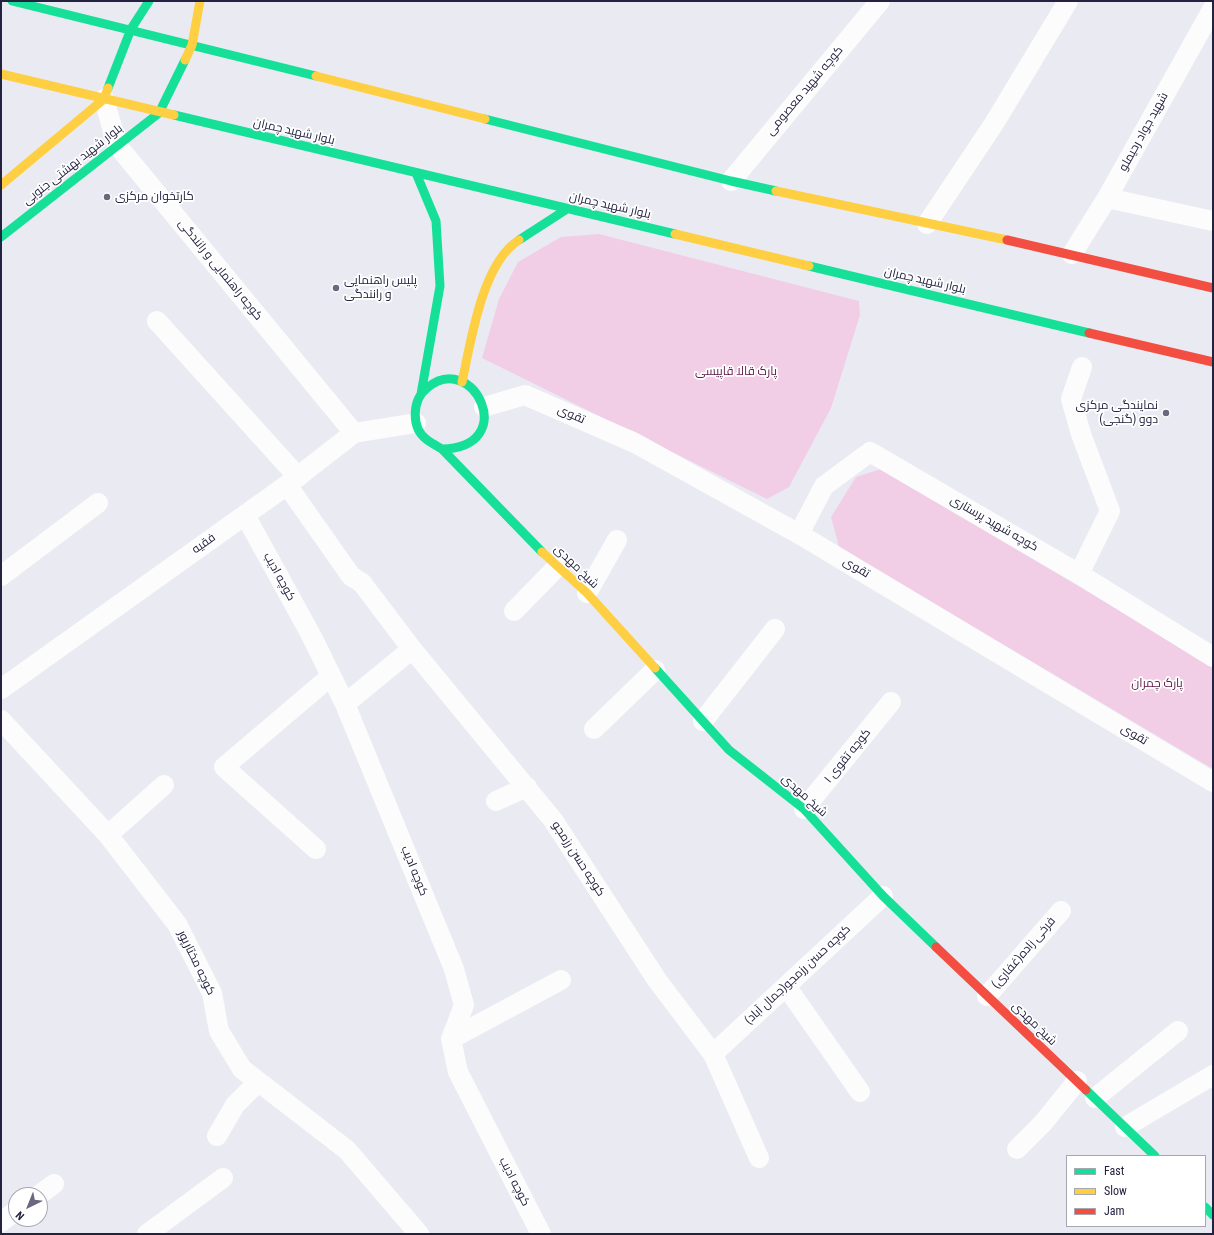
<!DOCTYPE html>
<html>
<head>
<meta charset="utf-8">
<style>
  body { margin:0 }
  #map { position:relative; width:1214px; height:1235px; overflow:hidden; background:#eaeaf3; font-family:"Roboto Condensed",sans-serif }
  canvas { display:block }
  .frame { position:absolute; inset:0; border:2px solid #232240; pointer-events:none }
  .legend { position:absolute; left:1066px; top:1155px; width:140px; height:72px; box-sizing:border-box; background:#fff; border:1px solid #a7a7b3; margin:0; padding:5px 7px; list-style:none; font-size:12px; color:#232240 }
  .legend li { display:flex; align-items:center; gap:8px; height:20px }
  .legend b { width:20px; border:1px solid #a7a7b3 }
  .north { position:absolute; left:8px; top:1187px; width:40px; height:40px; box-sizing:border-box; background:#fff; border:1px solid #a7a7b3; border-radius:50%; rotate:223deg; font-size:11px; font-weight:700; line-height:16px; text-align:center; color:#232240 }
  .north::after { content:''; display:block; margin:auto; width:14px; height:18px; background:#69687f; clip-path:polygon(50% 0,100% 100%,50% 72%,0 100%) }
</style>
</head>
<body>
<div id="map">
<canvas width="1214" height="1235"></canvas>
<div class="frame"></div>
<ul class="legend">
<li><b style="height:5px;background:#16e098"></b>Fast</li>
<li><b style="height:5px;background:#ffcf43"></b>Slow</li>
<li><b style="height:5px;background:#f24e42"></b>Jam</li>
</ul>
<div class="north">N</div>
</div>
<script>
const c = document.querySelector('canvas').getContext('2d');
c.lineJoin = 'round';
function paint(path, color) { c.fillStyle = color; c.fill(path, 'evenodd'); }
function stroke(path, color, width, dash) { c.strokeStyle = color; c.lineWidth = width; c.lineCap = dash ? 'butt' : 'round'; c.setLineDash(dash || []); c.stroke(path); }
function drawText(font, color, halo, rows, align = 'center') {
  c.font = font + ' "Roboto Condensed",Cairo,sans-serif'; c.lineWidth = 3.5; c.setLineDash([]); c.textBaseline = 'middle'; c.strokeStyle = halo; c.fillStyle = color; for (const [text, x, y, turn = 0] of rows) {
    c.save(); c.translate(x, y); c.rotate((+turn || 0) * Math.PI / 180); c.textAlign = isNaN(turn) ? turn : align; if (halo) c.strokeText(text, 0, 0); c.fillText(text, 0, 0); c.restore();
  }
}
paint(new Path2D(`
  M 599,234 L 859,301 L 860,315 L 831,408 L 789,487 L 767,499 L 482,358 L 499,299 L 518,262 L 561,237 Z
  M 881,469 L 1213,666 L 1213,769 L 839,547 L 831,517 L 856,477 Z`), '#f1cee6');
stroke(new Path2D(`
  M 104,99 L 117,145 L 354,433
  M 731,181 L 880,1
  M 1107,198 L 1213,221
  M 927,224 L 995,122 L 1068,1
  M 1072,254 L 1107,198 L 1213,8
  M 157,321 L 298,477
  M 484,407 L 525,395 L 635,443 L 799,534 L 1213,782
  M 287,485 L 351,576 L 362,583 L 412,649 L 553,820 L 657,980 L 713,1054 L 759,1158
  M 245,515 L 311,635 L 345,704 L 454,969 L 464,1005 L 451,1039 L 458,1072 L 541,1234
  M 799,534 L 824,486 L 870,452 L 1079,574 L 1213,657
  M 1079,574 L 1110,511 L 1081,434 L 1071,399 L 1082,367
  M 1,576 L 98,503
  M 587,593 L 617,540
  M 514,611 L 557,567
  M 1,689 L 287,485 L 354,433 L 416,423
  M 345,704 L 412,649
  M 1,720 L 108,835 L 177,924 L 212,993 L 219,1031 L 242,1069 L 347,1150 L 419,1234
  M 703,721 L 775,629
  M 594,729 L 655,670
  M 496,801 L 527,787
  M 804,809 L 891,702
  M 108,835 L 164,785
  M 316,849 L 224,767 L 331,676
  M 786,986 L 860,1092
  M 987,996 L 1061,911
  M 451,1039 L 561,980
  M 713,1054 L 883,896
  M 1095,1098 L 1178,1031
  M 1125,1127 L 1213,1075
  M 217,1136 L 235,1105 L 258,1082
  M 1017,1149 L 1043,1123 L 1077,1081
  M 39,1195 L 54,1184
  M 1,1222 L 16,1211
  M 147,1234 L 223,1178`), '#fcfcfd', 20);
stroke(new Path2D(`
  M 12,1 L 316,76
  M 108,88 L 131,29 L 149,1
  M 174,115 L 675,234
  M 485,119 L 731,181 L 776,191
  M 416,173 L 436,221 L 440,286 L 421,394
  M 1,237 L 159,113 L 185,60
  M 519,240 L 567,209
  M 809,266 L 1089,333
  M 442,449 C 521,447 473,349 427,388 C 412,400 411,427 426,439 C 431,443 437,446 442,449 L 542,552
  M 655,668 L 729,750 L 804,809 L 883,896 L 936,947
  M 1086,1090 L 1155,1156
  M 1205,1207 L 1213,1215`), '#16e098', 9);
stroke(new Path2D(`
  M 185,60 L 192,45 L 200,1
  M 1,74 L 174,115
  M 316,76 L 485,119
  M 1,185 L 104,99 L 108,88
  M 776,191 L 1007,240
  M 675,234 L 809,266
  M 462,382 C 471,341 482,263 519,240
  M 542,552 L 587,593 L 655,668`), '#ffcf43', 9);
stroke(new Path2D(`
  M 1007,240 L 1213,288
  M 1089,333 L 1213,362
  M 936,947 L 1086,1090`), '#f24e42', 9);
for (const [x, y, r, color] of [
  [107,197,4,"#69687f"],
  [336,288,4,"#69687f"],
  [1166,413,4,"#69687f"]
]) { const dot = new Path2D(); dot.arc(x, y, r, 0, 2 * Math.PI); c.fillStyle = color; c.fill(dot); stroke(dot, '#fff', 1.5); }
drawText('12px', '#232240', '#fff', [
  ["کوچه شهید معصومی",805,91,-50],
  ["بلوار شهید چمران",294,132,13],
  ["شهید جواد رحیملو",1144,132,-61],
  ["بلوار شهید بهشتی جنوبی",73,165,-38],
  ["بلوار شهید چمران",610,206,13],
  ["کوچه راهنمایی و رانندگی",220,270,51],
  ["بلوار شهید چمران",925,281,13],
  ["تقوی",571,415,24],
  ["کوچه شهید پرستاری",994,524,30],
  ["فقیه",204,544,-35],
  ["شیخ مهدی",576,567,44],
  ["تقوی",856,568,31],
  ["کوچه ادیب",279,577,61],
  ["تقوی",1134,735,31],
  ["کوچه تقوی ۱",848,756,-51],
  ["شیخ مهدی",804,796,42],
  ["کوچه حسن رزمجو",578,859,57],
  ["کوچه ادیب",414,871,68],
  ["فرخی زاده(غفاری)",1024,953,-49],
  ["کوچه مختارپور",196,963,64],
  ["کوچه حسن رزمجو(جمال آباد)",798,975,-43],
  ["شیخ مهدی",1034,1024,44],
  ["کوچه ادیب",514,1182,63]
]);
drawText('12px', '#232240', '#fff', [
  ["کارتخوان مرکزی",115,197],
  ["پلیس راهنمایی",344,281],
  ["و رانندگی",344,295],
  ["نمایندگی مرکزی",1158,406,"right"],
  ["دوو (گنجی)",1158,420,"right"]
], 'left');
drawText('12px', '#5d1746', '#fff', [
  ["پارک قالا قاپیسی",736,372],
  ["پارک چمران",1157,684]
]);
</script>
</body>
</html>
